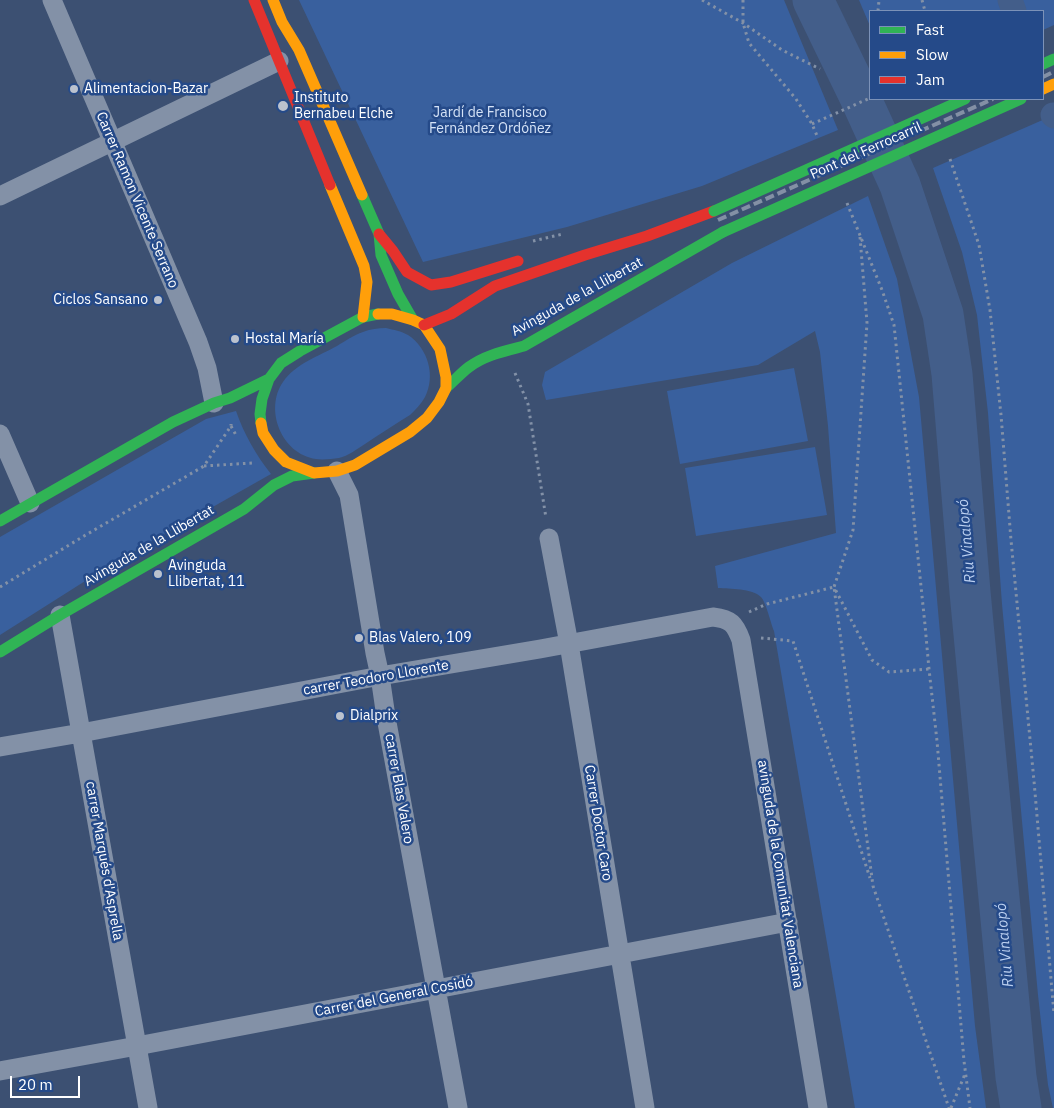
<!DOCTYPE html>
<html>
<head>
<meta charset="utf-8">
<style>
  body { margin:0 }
  #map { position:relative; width:1054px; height:1108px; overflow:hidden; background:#3c5072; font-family:"IBM Plex Sans",sans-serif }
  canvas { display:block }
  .legend { position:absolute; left:869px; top:10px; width:175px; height:90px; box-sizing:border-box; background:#254a89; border:1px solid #7c92b8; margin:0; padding:6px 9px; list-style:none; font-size:15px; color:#fff }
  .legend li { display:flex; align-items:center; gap:10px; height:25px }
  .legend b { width:25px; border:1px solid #7c92b8 }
  .scale { position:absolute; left:10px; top:1076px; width:70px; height:22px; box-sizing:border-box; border:2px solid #fff; border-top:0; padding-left:6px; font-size:15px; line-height:18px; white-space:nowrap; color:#fff; -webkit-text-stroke:4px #254a89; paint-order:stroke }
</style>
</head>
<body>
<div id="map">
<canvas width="1054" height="1108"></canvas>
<ul class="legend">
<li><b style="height:6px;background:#30b455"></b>Fast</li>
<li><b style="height:6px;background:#ff9f0a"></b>Slow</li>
<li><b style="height:6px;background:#e5322d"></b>Jam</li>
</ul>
<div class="scale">20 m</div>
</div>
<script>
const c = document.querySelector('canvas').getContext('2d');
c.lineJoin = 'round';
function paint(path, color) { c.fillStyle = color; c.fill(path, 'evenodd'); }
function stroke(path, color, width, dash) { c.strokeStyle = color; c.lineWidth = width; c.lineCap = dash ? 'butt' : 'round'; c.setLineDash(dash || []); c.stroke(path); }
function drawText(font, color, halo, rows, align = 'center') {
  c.font = font + ' "IBM Plex Sans",sans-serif'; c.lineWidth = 5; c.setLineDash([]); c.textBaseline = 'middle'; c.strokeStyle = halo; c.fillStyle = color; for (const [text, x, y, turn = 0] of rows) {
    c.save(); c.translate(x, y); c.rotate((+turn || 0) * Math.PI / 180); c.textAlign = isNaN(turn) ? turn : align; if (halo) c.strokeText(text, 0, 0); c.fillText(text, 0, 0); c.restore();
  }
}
paint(new Path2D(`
  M 299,0 L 784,0 L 838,130 L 702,186 L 567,227 L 423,262 Z
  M 859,0 L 1054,0 L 1054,25 L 1043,30 L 1043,11 L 870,11 L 870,26 Z
  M 1054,115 L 1054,1108 L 1053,1108 L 1048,1085 L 1038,995 L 1002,604 L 988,413 L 977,315 L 962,252 L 933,168 Z
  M 868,196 L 897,279 L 919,397 L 975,1026 L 986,1108 L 855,1108 L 774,631 C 771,624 766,602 761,597 C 752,588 730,589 718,588 L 715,566 L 836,533 L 828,426 L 820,352 L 815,331 L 758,365 L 546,400 L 542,385 L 545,372 L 732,263 Z
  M 386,328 C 394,330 401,331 408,335 C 428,348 436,376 425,397 C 421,404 416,409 410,415 C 395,424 380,434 365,444 C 357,449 348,456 339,458 C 332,459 322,460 316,459 C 281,454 264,409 283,382 C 295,364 319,356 337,346 C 345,341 354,335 363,332 C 371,329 378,328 386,328 Z
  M 794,368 L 808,441 L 680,464 L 667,391 Z
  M 236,411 C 244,434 256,455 271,474 L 112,564 L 0,635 L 0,537 L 206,419 Z
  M 815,447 L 827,515 L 696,536 L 685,468 Z`), '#39609e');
stroke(new Path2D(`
  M 1010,0 L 1014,11
  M 1053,115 L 1054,116`), '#435e8a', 25);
stroke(new Path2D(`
  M 813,0 L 859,95 L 900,185 L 943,314 L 952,374 L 970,592 L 1016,1077 L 1021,1108`), '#435e8a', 41);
stroke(new Path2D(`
  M 702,0 L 743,23 L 782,50 L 820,69
  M 743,0 L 743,23 L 749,43 L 796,99 L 812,124 L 818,138
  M 922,0 L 925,11
  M 878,11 L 879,0
  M 812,124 L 870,98
  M 950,159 L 979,245 L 990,310 L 1001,415 L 1011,540 L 1034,781 L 1054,1014
  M 847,203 L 882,290 L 894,325 L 925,625 L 929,669 L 937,741 L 964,1061 L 970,1108
  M 860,237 L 867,323 L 853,530 L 834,587 L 872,660 L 889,672 L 929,669
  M 533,241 L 563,234
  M 515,373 L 528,404 L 546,518
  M 231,426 L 237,437
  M 204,466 L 252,463 L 251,462
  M 0,587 L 84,536 L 204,466 L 231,426 L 231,424
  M 749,612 L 767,604 L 834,587 L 873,886 L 949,1108
  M 761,638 L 793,641 L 870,878
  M 951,1108 L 965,1074`), '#8391a7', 3, [2.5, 4]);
stroke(new Path2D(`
  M 52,0 L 198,342 L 207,368 L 214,403
  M 0,196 L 279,61
  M 0,434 L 30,503
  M 337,471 L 349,495 L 375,653 L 380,676 L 386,717 L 458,1108
  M 549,538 L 569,644 L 645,1108
  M 60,615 L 148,1108
  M 0,747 L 81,733 L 380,676 L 540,649 L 713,617 C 731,619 735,624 741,640 L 818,1108
  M 0,1071 L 137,1046 L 788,922`), '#8391a7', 19);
stroke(new Path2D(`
  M 1043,64 L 1054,59
  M 362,195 L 379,234 L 381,255 L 398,294 L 413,320
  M 446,388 C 454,381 461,373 469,367 C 485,355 505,351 524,346 L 723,232
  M 261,423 L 260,414 L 262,399 L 269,379 L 281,363 L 300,351 L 363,317 L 378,314
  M 0,521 L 173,422 L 214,403 L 230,398 L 269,379
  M 0,652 L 60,615 L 244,509 L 274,485 L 292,476 L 314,473`), '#30b455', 11);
stroke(new Path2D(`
  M 273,0 L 282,22 L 299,50 L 362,195
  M 1043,89 L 1054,84
  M 330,185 L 364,266 L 367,282 L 363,317
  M 261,423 L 263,433 L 274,450 L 286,462 L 314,473 L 337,471 L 355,465 L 410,432 L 427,418 L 439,402 L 446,388 L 446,377 L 440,349 L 424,325 L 413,320 L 392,314 L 378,314`), '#ff9f0a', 11);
stroke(new Path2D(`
  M 254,0 L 330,185
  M 379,234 L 393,251 L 407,272 L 431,285 L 451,282 L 518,261
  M 424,325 L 451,314 L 495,286 L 585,255 L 647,236 L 714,211`), '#e5322d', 11);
stroke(new Path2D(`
  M 1043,77 L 1053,72
  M 718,220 L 993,99`), '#8390a5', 4, [9, 4]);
stroke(new Path2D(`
  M 714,211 L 965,99
  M 723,232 L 1021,99`), '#30b455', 11);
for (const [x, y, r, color] of [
  [74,89,5,"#bbc2ce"],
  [283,106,6,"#bbc2ce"],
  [158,300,5,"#bbc2ce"],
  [235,339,5,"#bbc2ce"],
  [158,574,5,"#bbc2ce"],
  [359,638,5,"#bbc2ce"],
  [340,716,5,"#bbc2ce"]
]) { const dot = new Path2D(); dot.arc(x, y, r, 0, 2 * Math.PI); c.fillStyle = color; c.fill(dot); stroke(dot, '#254a89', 2); }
drawText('14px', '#fff', '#254a89', [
  ["Alimentacion-Bazar",84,89],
  ["Instituto",294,98],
  ["Bernabeu Elche",294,114],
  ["Ciclos Sansano",148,300,"right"],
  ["Hostal María",245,339],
  ["Avinguda",168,566],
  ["Llibertat, 11",168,582],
  ["Blas Valero, 109",369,638],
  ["Dialprix",350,716]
], 'left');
drawText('14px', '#d5e3f7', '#254a89', [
  ["Jardí de Francisco",490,113],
  ["Fernández Ordóñez",490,129]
]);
drawText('14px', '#fff', '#254a89', [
  ["Pont del Ferrocarril",866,151,-24],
  ["Carrer Ramon Vicente Serrano",137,200,67],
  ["Avinguda de la Llibertat",577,297,-29],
  ["Avinguda de la Llibertat",149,546,-30],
  ["carrer Teodoro Llorente",376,678,-10],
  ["carrer Blas Valero",399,789,80],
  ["Carrer Doctor Caro",598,823,81],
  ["carrer Marqués d'Asprella",104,861,80],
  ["avinguda de la Comunitat Valenciana",780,874,81],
  ["Carrer del General Cosidó",394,997,-11]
]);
drawText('italic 15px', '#bdd1f1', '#254a89', [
  ["Riu Vinalopó",967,541,-95],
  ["Riu Vinalopó",1005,945,-95]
]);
</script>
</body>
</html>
